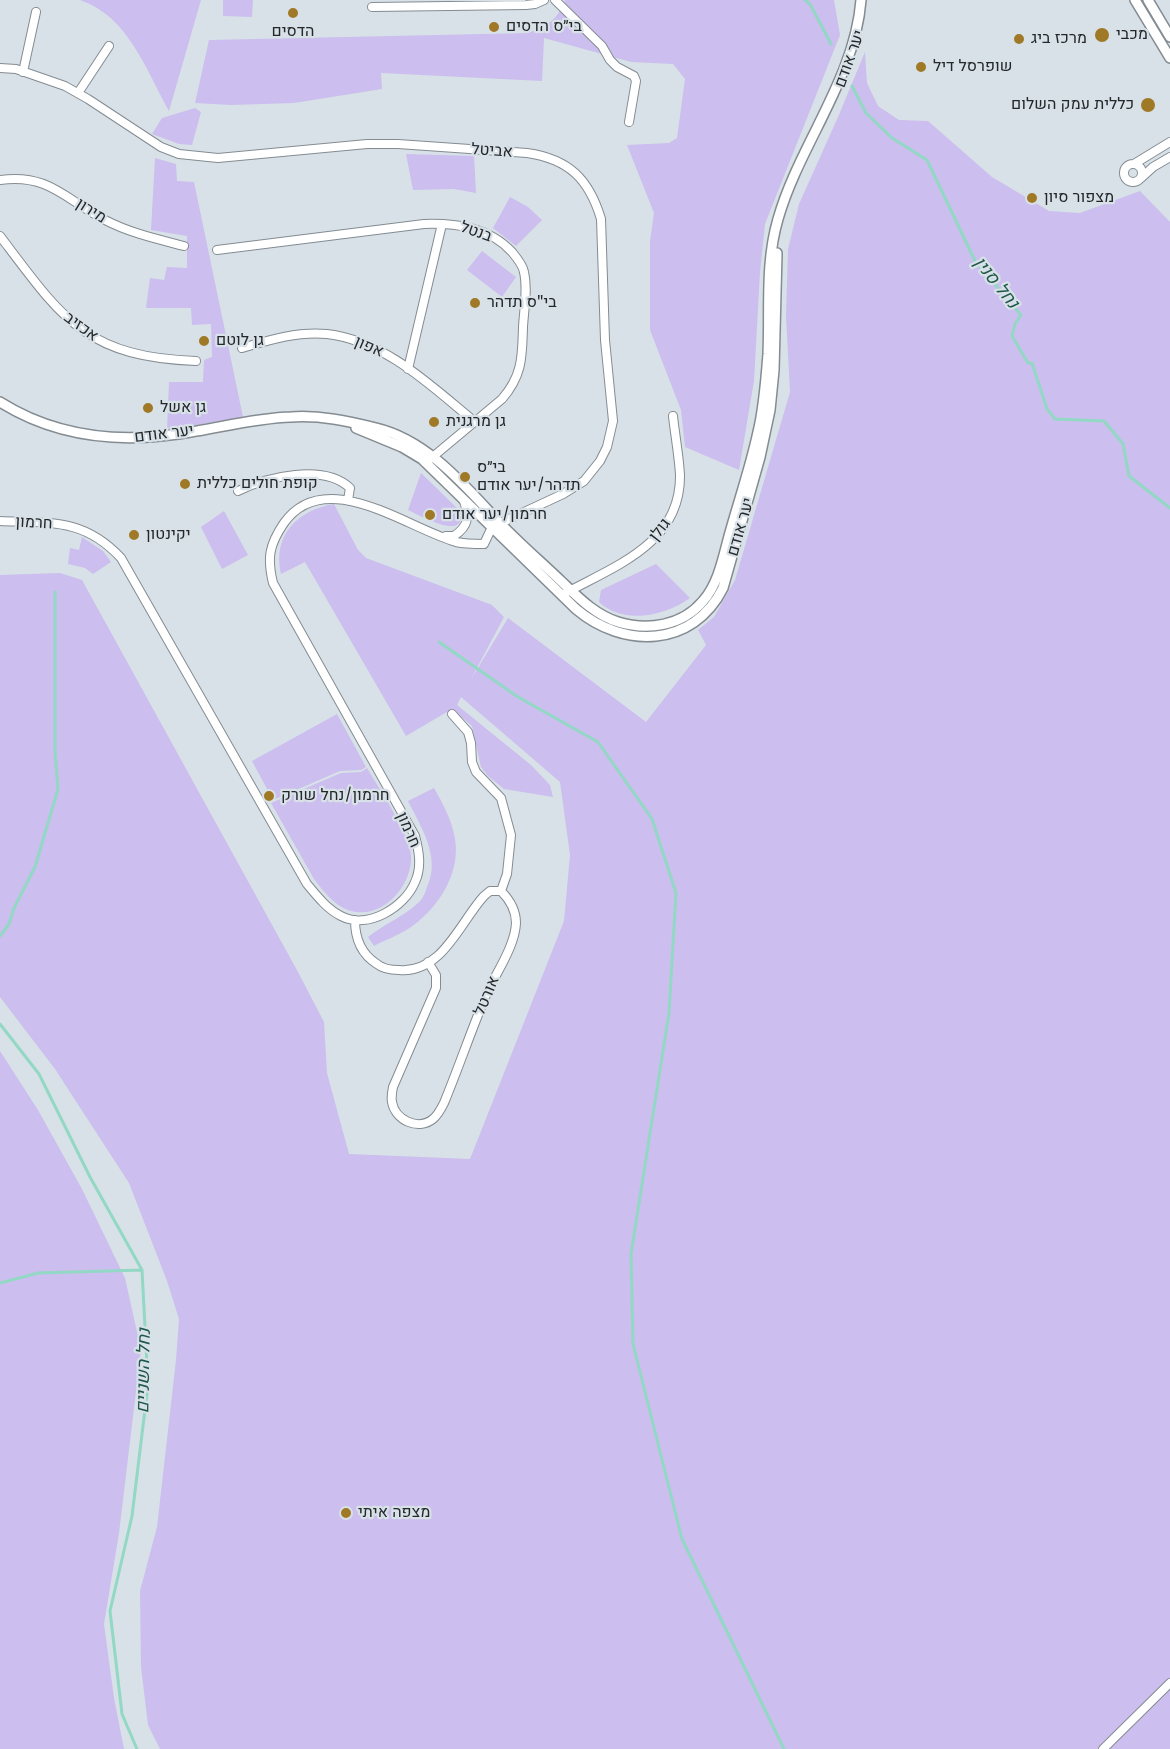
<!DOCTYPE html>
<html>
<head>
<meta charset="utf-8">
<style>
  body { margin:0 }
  canvas { display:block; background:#d7e1e7 }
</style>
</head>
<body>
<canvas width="1170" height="1749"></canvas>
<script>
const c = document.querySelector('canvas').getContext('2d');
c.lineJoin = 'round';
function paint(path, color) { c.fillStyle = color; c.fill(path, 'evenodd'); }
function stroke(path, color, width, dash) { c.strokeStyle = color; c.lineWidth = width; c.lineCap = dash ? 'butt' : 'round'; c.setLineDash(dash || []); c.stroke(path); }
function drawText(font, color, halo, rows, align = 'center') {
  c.font = font + ' "Fira Sans",Heebo,sans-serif'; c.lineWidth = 4.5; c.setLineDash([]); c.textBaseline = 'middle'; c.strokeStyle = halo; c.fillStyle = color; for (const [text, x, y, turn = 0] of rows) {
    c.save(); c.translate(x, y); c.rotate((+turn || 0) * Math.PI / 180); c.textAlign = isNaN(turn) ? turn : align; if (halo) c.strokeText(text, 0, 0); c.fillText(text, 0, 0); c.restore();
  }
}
paint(new Path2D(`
  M 80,0 L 201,0 L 169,111 C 146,70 128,16 80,0 Z
  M 223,0 L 253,0 L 252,17 L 223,16 Z
  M 565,0 L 834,0 L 840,35 L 765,224 L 760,272 L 754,381 L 739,470 L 685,447 L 681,410 L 650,330 L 650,241 L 654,213 L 627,145 L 669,143 L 677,138 L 685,79 L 673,64 L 631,62 L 544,38 L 542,81 L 381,73 L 382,89 L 294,103 L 231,105 L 195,103 L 209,40 L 528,33 C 548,25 557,21 565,0 Z
  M 865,52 L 867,83 L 878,106 L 899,120 L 928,121 L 992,177 L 1049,211 L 1080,213 L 1140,191 L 1170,222 L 1170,1749 L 160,1749 L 148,1725 L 141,1667 L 140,1591 L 157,1527 L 176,1360 L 179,1319 L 167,1281 L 129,1183 L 55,1069 L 0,997 L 0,575 L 60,573 L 82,580 L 298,972 L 324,1022 L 327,1073 L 349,1154 L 470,1159 L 564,921 L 570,855 L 560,782 L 461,697 L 457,705 L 531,765 L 550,785 L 553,797 L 504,789 L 488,776 L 481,767 L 472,726 L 452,709 L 406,736 L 305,562 L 281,574 C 272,535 298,510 334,504 L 358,550 L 366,558 L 492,605 L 504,617 L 470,681 L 508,618 L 646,722 L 706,645 L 698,630 L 714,617 L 735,580 L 790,392 L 786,316 L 788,249 L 799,204 L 838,117 Z
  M 195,108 L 201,112 L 192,145 L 179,144 L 152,134 L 162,118 Z
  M 406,154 L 474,156 L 476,193 L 454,189 L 413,190 Z
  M 155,158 L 176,164 L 177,181 L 194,182 L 243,417 L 167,430 L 169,382 L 203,382 L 204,360 L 212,357 L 211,324 L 192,325 L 191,308 L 146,308 L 150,278 L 164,280 L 167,267 L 187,268 L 187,236 L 151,230 Z
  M 510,197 L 528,207 L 542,220 L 516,246 L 493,228 Z
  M 482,251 L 516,277 L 502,297 L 467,270 Z
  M 421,473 L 460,511 C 468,543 419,515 408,510 Z
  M 224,511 L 248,555 L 222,569 L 201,527 Z
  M 82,537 L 103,551 L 111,562 L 93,574 L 85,568 L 68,564 L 70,548 L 79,550 Z
  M 656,564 L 690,598 C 665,616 624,625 599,602 L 601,590 Z
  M 337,714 L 366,767 L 361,770 L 340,771 L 273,800 L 252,761 Z
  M 367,768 C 380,790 408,831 411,855 C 413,886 381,922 348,910 C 334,905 323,891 314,879 L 271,803 L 341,773 L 361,772 Z
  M 434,788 C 443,804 452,820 455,839 C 461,875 436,911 408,929 C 397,936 385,940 374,946 L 368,937 C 384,924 403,917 418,903 C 423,899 425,893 427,887 C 441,857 421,827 408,801 Z
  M 0,1051 L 38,1110 L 82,1189 L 125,1278 L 141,1350 L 119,1533 L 104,1624 L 114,1698 L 124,1749 L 0,1749 Z`), '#ccbeee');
stroke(new Path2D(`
  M 805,0 L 810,4 L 831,44
  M 852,86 L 866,113 L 892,138 L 927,160 L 975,261 L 1021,315 L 1015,324 L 1012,336 L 1028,363 L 1032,363 L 1047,409 L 1055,419 L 1104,421 L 1123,444 L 1129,476 L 1170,508
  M 439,642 L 518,697 L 598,742 L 652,819 L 676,893 L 669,1013 L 631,1254 L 633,1344 L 682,1539 L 784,1749
  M 0,936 L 9,924 L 14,908 L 35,867 L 58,789 L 55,751 L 55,592
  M 0,1024 L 39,1074 L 90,1177 L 142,1270 L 148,1385 L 132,1516 L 110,1611 L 122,1714 L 137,1749
  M 0,1283 L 38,1273 L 142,1270`), '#92d8c4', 3);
const minor = new Path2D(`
  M 555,0 L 602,46 L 610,60 L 617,67 L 634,76 L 636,81 L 629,122
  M 372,7 L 526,5 L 535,4 L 544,0
  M 0,68 L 16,69 L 65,86 L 88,99 L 161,147 L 179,154 L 218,158 L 367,144 L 398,144 L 527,153 C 569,159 589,179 601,219 L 605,340 L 613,421 L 607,447 L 600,461 L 584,481 L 563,494 L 492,527 L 484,544 C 475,544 465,544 456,542 C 407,528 325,465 284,523 C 269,545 267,558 273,583 L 415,836 C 419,851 422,867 415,882 C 405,907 368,930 341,916 C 327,909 317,896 307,884 L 121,558 C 84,518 50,523 0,521
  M 23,72 L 36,12
  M 78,93 L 109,46
  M 1134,164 L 1170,142
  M1124 173a9 9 0 1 1 18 0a9 9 0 1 1-18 0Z
  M 1141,178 L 1153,167 L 1170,157
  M 0,180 C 49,173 66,200 105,220 C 130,233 157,239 184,246
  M 0,236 C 62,318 85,357 196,361
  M 217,250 L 424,224 C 456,223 489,227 512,252 C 517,258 523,265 524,272 C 528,289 524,309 523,327 C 522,356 523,375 502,399 L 429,460
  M 242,348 C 269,340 298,331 327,334 C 386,341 431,386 475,422
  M 408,369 L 442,224
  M 238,491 C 267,477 324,463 350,488 L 348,500
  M 446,536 L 454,536 C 469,526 469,517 464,501
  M 562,595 C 612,567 681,545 680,475 C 679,456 675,435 673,416
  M 452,714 L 468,732 L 471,743 L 472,762 L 476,772 L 501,798 L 511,835 L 507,874 L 501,891
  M 355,920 C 355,938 361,954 377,964 C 383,969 392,970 399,970 C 442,974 460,922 484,896 L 490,891 L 501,891
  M 428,962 L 436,975 L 436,988 L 393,1087 C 392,1092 391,1097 392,1102 C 395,1120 418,1131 433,1119 C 438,1115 441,1109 444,1103 C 458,1069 470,1034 484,1000 C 493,977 515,948 516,923 C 516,910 510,900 501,891
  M 1103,1749 L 1170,1683`);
const tertiary = new Path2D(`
  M 1135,0 L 1170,58
  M 1148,0 L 1170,37
  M 0,402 C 54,436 116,443 178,434 C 216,429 253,418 291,417 C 320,415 348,421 376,428 C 427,440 464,485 499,522 C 518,542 540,561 561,581 C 578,597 595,615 618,622 C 648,631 682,626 703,601 C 720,582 724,552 731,529 C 740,497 751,465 758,432 C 764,408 766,380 768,354 C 770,309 765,263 778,219 C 799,145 855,79 861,0
  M 356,428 L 402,447 L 422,459 L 576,609 C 623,649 693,648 723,588 L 760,457 L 770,410 L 774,370 L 777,253`);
stroke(minor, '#848c92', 10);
stroke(tertiary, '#848c92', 12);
stroke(minor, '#fff', 8);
stroke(tertiary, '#fff', 9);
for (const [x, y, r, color] of [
  [293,13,6,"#9f7926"],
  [494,27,6,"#9f7926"],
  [1102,35,8,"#9f7926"],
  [1019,39,6,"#9f7926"],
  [921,67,6,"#9f7926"],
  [1148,105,8,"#9f7926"],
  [1032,198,6,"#9f7926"],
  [475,303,6,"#9f7926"],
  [204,341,6,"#9f7926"],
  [148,408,6,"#9f7926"],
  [434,422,6,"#9f7926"],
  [465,477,6,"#9f7926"],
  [185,484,6,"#9f7926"],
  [430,515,6,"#9f7926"],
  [134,535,6,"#9f7926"],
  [269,796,6,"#9f7926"],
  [346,1513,6,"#9f7926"]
]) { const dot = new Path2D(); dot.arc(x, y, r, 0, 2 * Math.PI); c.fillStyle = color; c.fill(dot); stroke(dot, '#d7e1e7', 2); }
drawText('16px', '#24282a', '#d7e1e7', [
  ["בי״ס הדסים",506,27],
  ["הדסים",293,32,"center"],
  ["מכבי",1116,35],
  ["מרכז ביג",1031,39],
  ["שופרסל דיל",933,67],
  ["כללית עמק השלום",1134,105,"right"],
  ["מצפור סיון",1044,198],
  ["בי\"ס תדהר",487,303],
  ["גן לוטם",216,341],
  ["גן אשל",160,408],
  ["גן מרגנית",446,422],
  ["בי״ס",477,468],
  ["תדהר/יער אודם",477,486],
  ["קופת חולים כללית",197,484],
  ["חרמון/יער אודם",442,515],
  ["יקינטון",146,535],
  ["חרמון/נחל שורק",281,796],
  ["מצפה איתי",358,1513]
], 'left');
drawText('16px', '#24282a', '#d7e1e7', [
  ["יער אודם",850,59,-70],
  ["אביטל",492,151,4],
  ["מירון",91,211,32],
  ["בנטל",476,232,20],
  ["אכזיב",81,327,36],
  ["אפון",369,347,23],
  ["יער אודם",164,434,-7],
  ["חרמון",34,523,3],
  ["יער אודם",741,527,-74],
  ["גולן",660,530,-52],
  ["חרמון",408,830,66],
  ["אורטל",487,996,-67]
]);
drawText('italic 18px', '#1f584b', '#d7e1e7', [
  ["נחל סנין",996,283,51],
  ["נחל השניים",144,1371,-89]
]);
</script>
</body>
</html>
